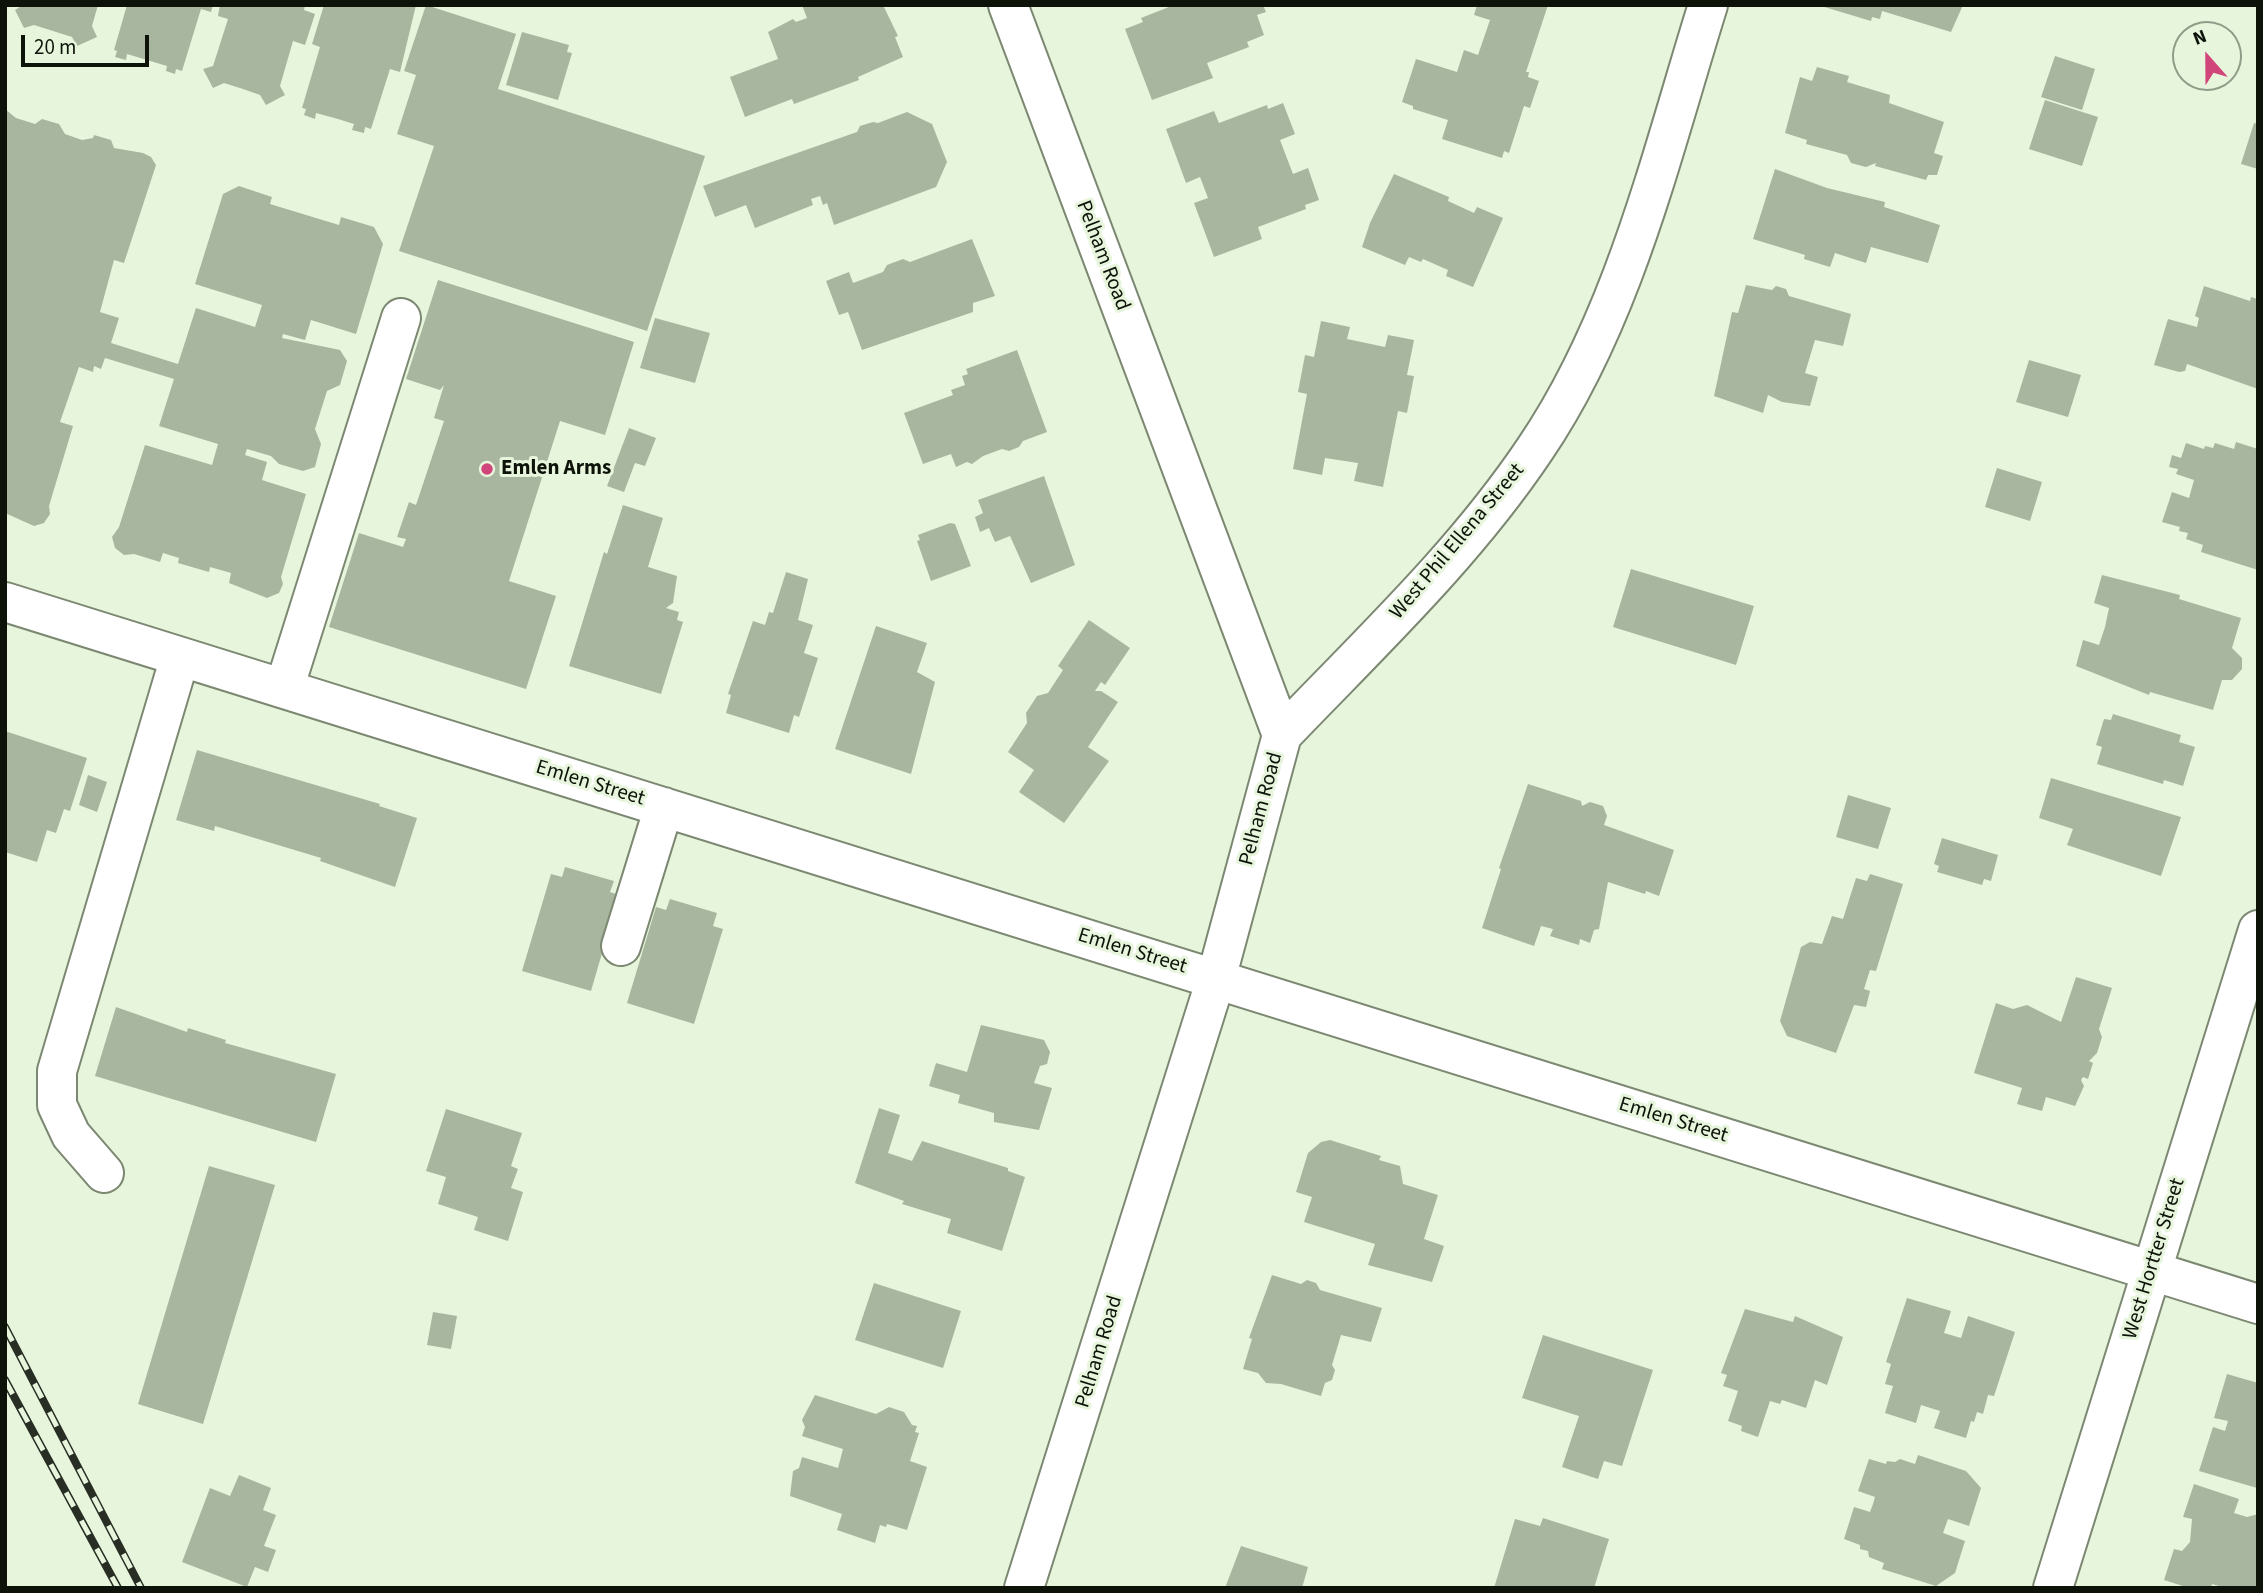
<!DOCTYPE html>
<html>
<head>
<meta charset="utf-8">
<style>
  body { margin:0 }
  #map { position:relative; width:2263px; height:1593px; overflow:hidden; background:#e7f5dc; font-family:"Source Sans 3",sans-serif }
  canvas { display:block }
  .frame { position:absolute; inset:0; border:7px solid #0e130a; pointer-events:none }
  .north { position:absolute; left:2172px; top:21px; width:70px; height:70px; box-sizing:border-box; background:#e7f5dc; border:2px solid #909b88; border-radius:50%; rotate:339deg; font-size:19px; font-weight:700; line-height:28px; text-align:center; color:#0e130a }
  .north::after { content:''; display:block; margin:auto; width:24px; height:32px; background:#d0457a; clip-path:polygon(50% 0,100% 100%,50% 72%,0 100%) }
  .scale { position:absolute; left:21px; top:35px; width:128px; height:32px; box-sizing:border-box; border:4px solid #0e130a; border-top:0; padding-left:9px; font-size:21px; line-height:24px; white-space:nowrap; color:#0e130a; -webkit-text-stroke:5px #e7f5dc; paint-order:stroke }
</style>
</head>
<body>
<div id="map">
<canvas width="2263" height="1593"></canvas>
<div class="frame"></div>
<div class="north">N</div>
<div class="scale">20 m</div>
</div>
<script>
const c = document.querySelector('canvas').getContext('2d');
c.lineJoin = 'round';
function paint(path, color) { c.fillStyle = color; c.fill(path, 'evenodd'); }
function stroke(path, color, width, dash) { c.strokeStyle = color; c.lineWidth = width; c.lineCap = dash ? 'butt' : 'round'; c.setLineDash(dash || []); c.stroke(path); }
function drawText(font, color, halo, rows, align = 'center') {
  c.font = font + ' "Source Sans 3",sans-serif'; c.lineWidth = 6; c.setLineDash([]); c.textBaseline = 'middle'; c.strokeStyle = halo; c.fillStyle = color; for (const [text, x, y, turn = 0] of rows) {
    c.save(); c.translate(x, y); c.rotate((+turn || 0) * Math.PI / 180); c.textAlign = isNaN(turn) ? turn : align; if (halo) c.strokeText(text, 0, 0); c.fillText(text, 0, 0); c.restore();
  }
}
paint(new Path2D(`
  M 23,5 L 98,5 L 92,26 L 97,37 L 77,46 L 72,37 L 34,25 L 24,28 L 15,10 Z
  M 127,5 L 213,5 L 211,12 L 201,9 L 182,71 L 176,69 L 175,74 L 166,71 L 167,66 L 127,54 L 126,60 L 115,57 L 117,51 L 114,50 Z
  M 220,5 L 305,5 L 304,10 L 315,14 L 305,45 L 293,41 L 280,86 L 285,95 L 266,105 L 260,95 L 243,89 L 224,83 L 213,88 L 203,69 L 213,66 L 228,19 L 218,16 Z
  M 324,5 L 416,5 L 400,72 L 390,69 L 371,129 L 365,127 L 364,133 L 352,130 L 354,124 L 338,119 L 316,113 L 315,119 L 304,115 L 306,109 L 302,108 L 320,47 L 312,44 Z
  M 426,5 L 516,34 L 498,89 L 705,156 L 647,331 L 399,251 L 434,146 L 397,134 L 416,75 L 404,71 Z
  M 802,5 L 883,5 L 898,36 L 895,37 L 903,57 L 858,77 L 859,80 L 794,104 L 792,99 L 745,117 L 730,77 L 778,59 L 768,32 L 793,19 L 796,22 L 807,18 Z
  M 1174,5 L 1263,5 L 1266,12 L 1257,15 L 1264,35 L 1247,42 L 1249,47 L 1207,63 L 1213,78 L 1152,100 L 1125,29 L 1143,22 L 1141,18 Z
  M 1477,5 L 1548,5 L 1526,72 L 1529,72 L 1528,77 L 1539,81 L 1530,108 L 1524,106 L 1509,153 L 1504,151 L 1502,158 L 1442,139 L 1448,120 L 1413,109 L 1413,106 L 1402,102 L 1416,59 L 1457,72 L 1464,50 L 1478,55 L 1490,20 L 1474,15 Z
  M 1963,5 L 1951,32 L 1882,11 L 1880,19 L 1872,17 L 1871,21 L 1821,6 Z
  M 522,32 L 569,45 L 567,52 L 572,53 L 558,100 L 506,85 Z
  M 2055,56 L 2095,69 L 2082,110 L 2041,97 Z
  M 1817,67 L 1849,76 L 1847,82 L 1890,95 L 1889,103 L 1944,122 L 1934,153 L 1943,156 L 1937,175 L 1928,175 L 1926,180 L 1875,166 L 1876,163 L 1866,167 L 1851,163 L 1847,155 L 1806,144 L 1807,140 L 1785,133 L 1800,77 L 1812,81 Z
  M 2045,100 L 2098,117 L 2082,166 L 2029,149 Z
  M 1283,103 L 1295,134 L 1280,140 L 1293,174 L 1308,168 L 1319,200 L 1305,205 L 1306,209 L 1258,227 L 1262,239 L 1214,257 L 1194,203 L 1208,198 L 1200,177 L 1186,183 L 1166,129 L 1214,111 L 1219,123 L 1267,105 L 1268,109 Z
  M 5,109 L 16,118 L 35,124 L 42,119 L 59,124 L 65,134 L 82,140 L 93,138 L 94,135 L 111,140 L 114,148 L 143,153 L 151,157 L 156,165 L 124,263 L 114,260 L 100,312 L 119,318 L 111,343 L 178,364 L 196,308 L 255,327 L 262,305 L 195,284 L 223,194 L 239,186 L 272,197 L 270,204 L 339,225 L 341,217 L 374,227 L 383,244 L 356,334 L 311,320 L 305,340 L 283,334 L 282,338 L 340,350 L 347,361 L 340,385 L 327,391 L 315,429 L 321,444 L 315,467 L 303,471 L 279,464 L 271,456 L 247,449 L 245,455 L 267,462 L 262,480 L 306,494 L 281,577 L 283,584 L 279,593 L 267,598 L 229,583 L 231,573 L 210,567 L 209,572 L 178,563 L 179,558 L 163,553 L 160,562 L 134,554 L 124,555 L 115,548 L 112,537 L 119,527 L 145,445 L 212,465 L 218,444 L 159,426 L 174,379 L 105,358 L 101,369 L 94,366 L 93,372 L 79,367 L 60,422 L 73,426 L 49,506 L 50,514 L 44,523 L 34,526 L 5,513 Z
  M 907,112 L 932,124 L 947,162 L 936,187 L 834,225 L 827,203 L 823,205 L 820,196 L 811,199 L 813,205 L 755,228 L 746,205 L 715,217 L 703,186 L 857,132 L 860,126 L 873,122 L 878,123 Z
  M 2254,123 L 2258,124 L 2258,169 L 2241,164 Z
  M 1775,169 L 1827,188 L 1885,202 L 1884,207 L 1940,225 L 1928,263 L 1871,247 L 1866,263 L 1835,253 L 1830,267 L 1804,259 L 1805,255 L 1753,239 Z
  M 1394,174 L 1449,197 L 1448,201 L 1474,213 L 1477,207 L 1503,218 L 1473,287 L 1446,276 L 1448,270 L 1423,259 L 1421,262 L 1409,257 L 1405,265 L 1362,247 L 1370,223 Z
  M 972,239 L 995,296 L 973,303 L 973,312 L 862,350 L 848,312 L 839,315 L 826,281 L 849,272 L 853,283 L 883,272 L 887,265 L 903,259 L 910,262 Z
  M 438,280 L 634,342 L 605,435 L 560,421 L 509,581 L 556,596 L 526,689 L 329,627 L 359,533 L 403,547 L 406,539 L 397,537 L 409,502 L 416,505 L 444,421 L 434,418 L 444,385 L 440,390 L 406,379 Z
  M 1746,285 L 1772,290 L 1776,286 L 1786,289 L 1789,296 L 1851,314 L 1843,346 L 1815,340 L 1805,373 L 1818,377 L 1810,406 L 1782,402 L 1768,395 L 1763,413 L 1714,396 L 1732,312 L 1738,313 Z
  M 2204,286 L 2250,301 L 2251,297 L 2258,299 L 2258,389 L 2187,364 L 2185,371 L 2179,372 L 2154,365 L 2168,319 L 2197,327 L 2199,318 L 2195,316 Z
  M 655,318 L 710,333 L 695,383 L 640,368 Z
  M 1321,321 L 1350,327 L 1347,339 L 1385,347 L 1388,335 L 1414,340 L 1407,375 L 1414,376 L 1407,413 L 1398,411 L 1383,487 L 1354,481 L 1358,463 L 1325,458 L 1322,475 L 1293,469 L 1307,394 L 1298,392 L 1305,355 L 1314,357 Z
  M 1017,350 L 1047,432 L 1023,441 L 1019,447 L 1009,451 L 1002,449 L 983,456 L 972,464 L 967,462 L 956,467 L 951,454 L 923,464 L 904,413 L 953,395 L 951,390 L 965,385 L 962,376 L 968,374 L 966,369 Z
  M 2029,360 L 2081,375 L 2068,417 L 2016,402 Z
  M 629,428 L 656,438 L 645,466 L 635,463 L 624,492 L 607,486 Z
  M 2236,442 L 2258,449 L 2258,570 L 2201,552 L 2203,545 L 2186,539 L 2188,533 L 2179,531 L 2180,527 L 2162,522 L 2172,492 L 2189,498 L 2194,480 L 2176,474 L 2178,469 L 2169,467 L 2172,455 L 2181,458 L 2186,443 L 2204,449 L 2205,446 L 2213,448 L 2215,443 L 2234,449 Z
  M 1997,468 L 2042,482 L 2030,521 L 1985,507 Z
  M 1044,476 L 1075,565 L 1031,583 L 1010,536 L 995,542 L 989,528 L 980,532 L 975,517 L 983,513 L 978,500 Z
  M 623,505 L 663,518 L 648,567 L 677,576 L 673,603 L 666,608 L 679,612 L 677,620 L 683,622 L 661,694 L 569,666 L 604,552 L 607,554 Z
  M 950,523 L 955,524 L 971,566 L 931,581 L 917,541 L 920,540 L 918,535 Z
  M 1631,569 L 1754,606 L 1736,665 L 1613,627 Z
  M 786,572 L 808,579 L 798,620 L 813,625 L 804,653 L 818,658 L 799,717 L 794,715 L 789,733 L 726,713 L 731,695 L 728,694 L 753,621 L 765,625 L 769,612 L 773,613 Z
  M 2102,575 L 2180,595 L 2179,599 L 2241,618 L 2232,648 L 2242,658 L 2242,669 L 2232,680 L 2222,680 L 2213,710 L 2150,692 L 2149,695 L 2076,666 L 2083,640 L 2099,645 L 2105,627 L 2109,608 L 2094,603 Z
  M 1089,620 L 1130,648 L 1105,685 L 1101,682 L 1095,691 L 1101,691 L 1118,702 L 1088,747 L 1109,761 L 1064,823 L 1019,792 L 1034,770 L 1008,752 L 1027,723 L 1026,713 L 1037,696 L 1048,693 L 1063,670 L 1058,666 Z
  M 876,626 L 927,643 L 917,672 L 935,682 L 911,774 L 835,749 Z
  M 2113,714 L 2181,735 L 2179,742 L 2195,747 L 2183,786 L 2164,780 L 2163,784 L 2097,764 L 2102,747 L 2096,745 L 2104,719 L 2111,720 Z
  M 5,731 L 87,758 L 70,811 L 64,809 L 56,833 L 47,830 L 37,862 L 5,852 Z
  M 197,750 L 380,804 L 379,806 L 417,818 L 395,887 L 320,861 L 321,858 L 215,826 L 214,831 L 176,820 Z
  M 88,775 L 107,782 L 97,812 L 79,805 Z
  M 2051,778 L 2181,817 L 2161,876 L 2067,845 L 2073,829 L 2039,818 Z
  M 1528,784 L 1581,801 L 1582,806 L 1590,802 L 1603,806 L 1607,816 L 1604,825 L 1674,850 L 1659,896 L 1646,891 L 1645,894 L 1608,882 L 1599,929 L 1594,930 L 1590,943 L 1580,939 L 1579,945 L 1550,936 L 1553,929 L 1541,926 L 1534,946 L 1482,928 L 1501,869 L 1499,868 Z
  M 1848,795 L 1891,808 L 1878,849 L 1836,837 Z
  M 1942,838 L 1998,855 L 1991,881 L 1984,879 L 1982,885 L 1937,872 L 1939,866 L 1934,864 Z
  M 565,867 L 614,881 L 610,892 L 619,895 L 591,991 L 522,971 L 551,874 L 562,877 Z
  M 1870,874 L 1903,884 L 1876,971 L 1870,970 L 1864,989 L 1870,991 L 1866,1007 L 1854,1005 L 1836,1053 L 1787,1036 L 1780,1021 L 1801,947 L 1810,942 L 1822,944 L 1832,916 L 1843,919 L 1856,878 L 1867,881 Z
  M 670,899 L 717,913 L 713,926 L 723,929 L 694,1024 L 627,1003 L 656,907 L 666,910 Z
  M 2076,977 L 2112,988 L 2099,1029 L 2102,1037 L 2097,1053 L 2089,1061 L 2093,1063 L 2088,1079 L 2083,1077 L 2081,1080 L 2084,1086 L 2075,1106 L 2046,1097 L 2042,1111 L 2017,1104 L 2022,1088 L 1974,1073 L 1996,1003 L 2013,1009 L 2027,1005 L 2061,1022 Z
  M 116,1007 L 187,1032 L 188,1028 L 226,1040 L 225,1043 L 336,1074 L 316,1142 L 95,1076 Z
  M 981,1025 L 1044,1040 L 1050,1052 L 1047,1064 L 1040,1066 L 1034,1083 L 1052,1088 L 1039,1130 L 994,1122 L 994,1113 L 958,1103 L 960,1095 L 929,1086 L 936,1063 L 967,1072 Z
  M 879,1108 L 900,1115 L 888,1153 L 912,1161 L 922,1141 L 1008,1168 L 1008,1171 L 1025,1177 L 1002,1251 L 947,1233 L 951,1219 L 902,1204 L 904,1201 L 855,1183 Z
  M 446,1109 L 522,1133 L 511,1166 L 518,1169 L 511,1188 L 523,1192 L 508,1241 L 474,1230 L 478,1217 L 438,1204 L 446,1177 L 426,1171 Z
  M 1330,1140 L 1381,1156 L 1379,1160 L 1400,1166 L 1403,1184 L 1438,1195 L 1424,1239 L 1444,1246 L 1432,1282 L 1368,1265 L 1375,1244 L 1304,1222 L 1312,1197 L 1296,1192 L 1308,1153 L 1321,1142 Z
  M 209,1166 L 275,1185 L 203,1424 L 138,1404 Z
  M 1272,1275 L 1301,1284 L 1307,1280 L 1316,1283 L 1320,1290 L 1382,1308 L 1371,1342 L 1341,1335 L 1332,1365 L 1335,1370 L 1332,1380 L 1325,1383 L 1321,1396 L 1281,1384 L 1266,1383 L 1258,1373 L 1243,1369 L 1252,1339 L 1249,1338 Z
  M 874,1283 L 961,1311 L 943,1368 L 855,1340 Z
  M 1907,1298 L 1951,1311 L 1944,1333 L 1961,1338 L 1968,1316 L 2015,1332 L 1994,1396 L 1988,1395 L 1983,1414 L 1977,1412 L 1974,1422 L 1971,1421 L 1966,1438 L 1934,1428 L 1940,1411 L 1921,1405 L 1916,1423 L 1885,1413 L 1893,1386 L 1885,1384 L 1891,1364 L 1886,1362 Z
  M 1745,1309 L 1793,1322 L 1795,1316 L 1843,1337 L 1827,1385 L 1815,1380 L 1806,1408 L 1782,1400 L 1780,1404 L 1770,1401 L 1758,1437 L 1741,1431 L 1742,1426 L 1728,1421 L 1738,1391 L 1723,1386 L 1727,1375 L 1721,1373 Z
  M 433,1312 L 457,1316 L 451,1349 L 427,1345 Z
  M 1543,1335 L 1653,1370 L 1622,1466 L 1604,1461 L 1598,1479 L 1562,1467 L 1579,1416 L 1522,1398 Z
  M 2227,1374 L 2258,1383 L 2257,1488 L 2199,1471 L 2213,1427 L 2225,1431 L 2228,1421 L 2214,1418 Z
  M 815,1395 L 876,1414 L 889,1407 L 904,1412 L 912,1425 L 917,1426 L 915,1432 L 919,1433 L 910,1461 L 927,1467 L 907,1530 L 887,1524 L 886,1527 L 880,1525 L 875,1543 L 837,1530 L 842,1514 L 790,1496 L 793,1471 L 799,1468 L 802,1457 L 838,1468 L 843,1449 L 802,1436 L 805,1427 L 802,1420 Z
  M 1918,1455 L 1966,1471 L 1981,1488 L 1969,1526 L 1948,1519 L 1943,1533 L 1965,1541 L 1955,1573 L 1936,1586 L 1882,1569 L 1884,1563 L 1869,1557 L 1868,1551 L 1860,1549 L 1860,1545 L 1844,1539 L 1854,1507 L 1870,1512 L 1873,1504 L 1875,1497 L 1858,1491 L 1869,1459 L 1886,1464 L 1887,1461 L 1895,1462 L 1900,1459 L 1915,1464 Z
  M 239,1475 L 271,1488 L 263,1510 L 276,1515 L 264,1546 L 276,1550 L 268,1572 L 255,1567 L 247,1587 L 182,1562 L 210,1488 L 230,1496 Z
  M 2194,1484 L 2239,1499 L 2234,1513 L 2247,1517 L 2258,1514 L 2258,1588 L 2226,1588 L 2212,1584 L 2211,1588 L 2189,1588 L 2164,1580 L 2174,1549 L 2182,1551 L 2190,1542 L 2192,1519 L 2183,1517 Z
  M 1543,1518 L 1609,1539 L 1594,1588 L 1494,1588 L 1515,1519 L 1540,1526 Z
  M 1241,1546 L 1308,1567 L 1302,1588 L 1225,1588 Z`), '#a9b69f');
const minor = new Path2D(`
  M 1008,5 L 1282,735 L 1216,979 L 1024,1588
  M 5,602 L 2258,1304
  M 284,689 L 401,318
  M 1282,735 C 1369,644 1464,555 1535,449 C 1624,318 1661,155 1708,5
  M 621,946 L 664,807
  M 104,1173 L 71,1135 L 57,1105 L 57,1071 L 180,657
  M 2053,1588 L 2258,930`);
stroke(minor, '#7c8872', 42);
stroke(minor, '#fff', 38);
const rail = new Path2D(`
  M 5,1327 L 141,1588
  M 5,1380 L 118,1588`);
stroke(rail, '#282e24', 8);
stroke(rail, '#e7f5dc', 5, [16]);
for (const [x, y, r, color] of [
  [487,469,7,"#d0457a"]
]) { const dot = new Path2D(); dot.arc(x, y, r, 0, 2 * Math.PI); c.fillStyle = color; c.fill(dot); stroke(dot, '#e7f5dc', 2.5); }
drawText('21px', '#0e130a', '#e7f5dc', [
  ["Pelham Road",1102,256,69],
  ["West Phil Ellena Street",1458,542,-50],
  ["Emlen Street",590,784,17],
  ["Pelham Road",1262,809,-75],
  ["Emlen Street",1132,952,17],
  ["Emlen Street",1673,1121,17],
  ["West Hortter Street",2155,1259,-73],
  ["Pelham Road",1100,1352,-73]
]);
drawText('bold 21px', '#0e130a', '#e7f5dc', [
  ["Emlen Arms",501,469]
], 'left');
</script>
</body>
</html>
